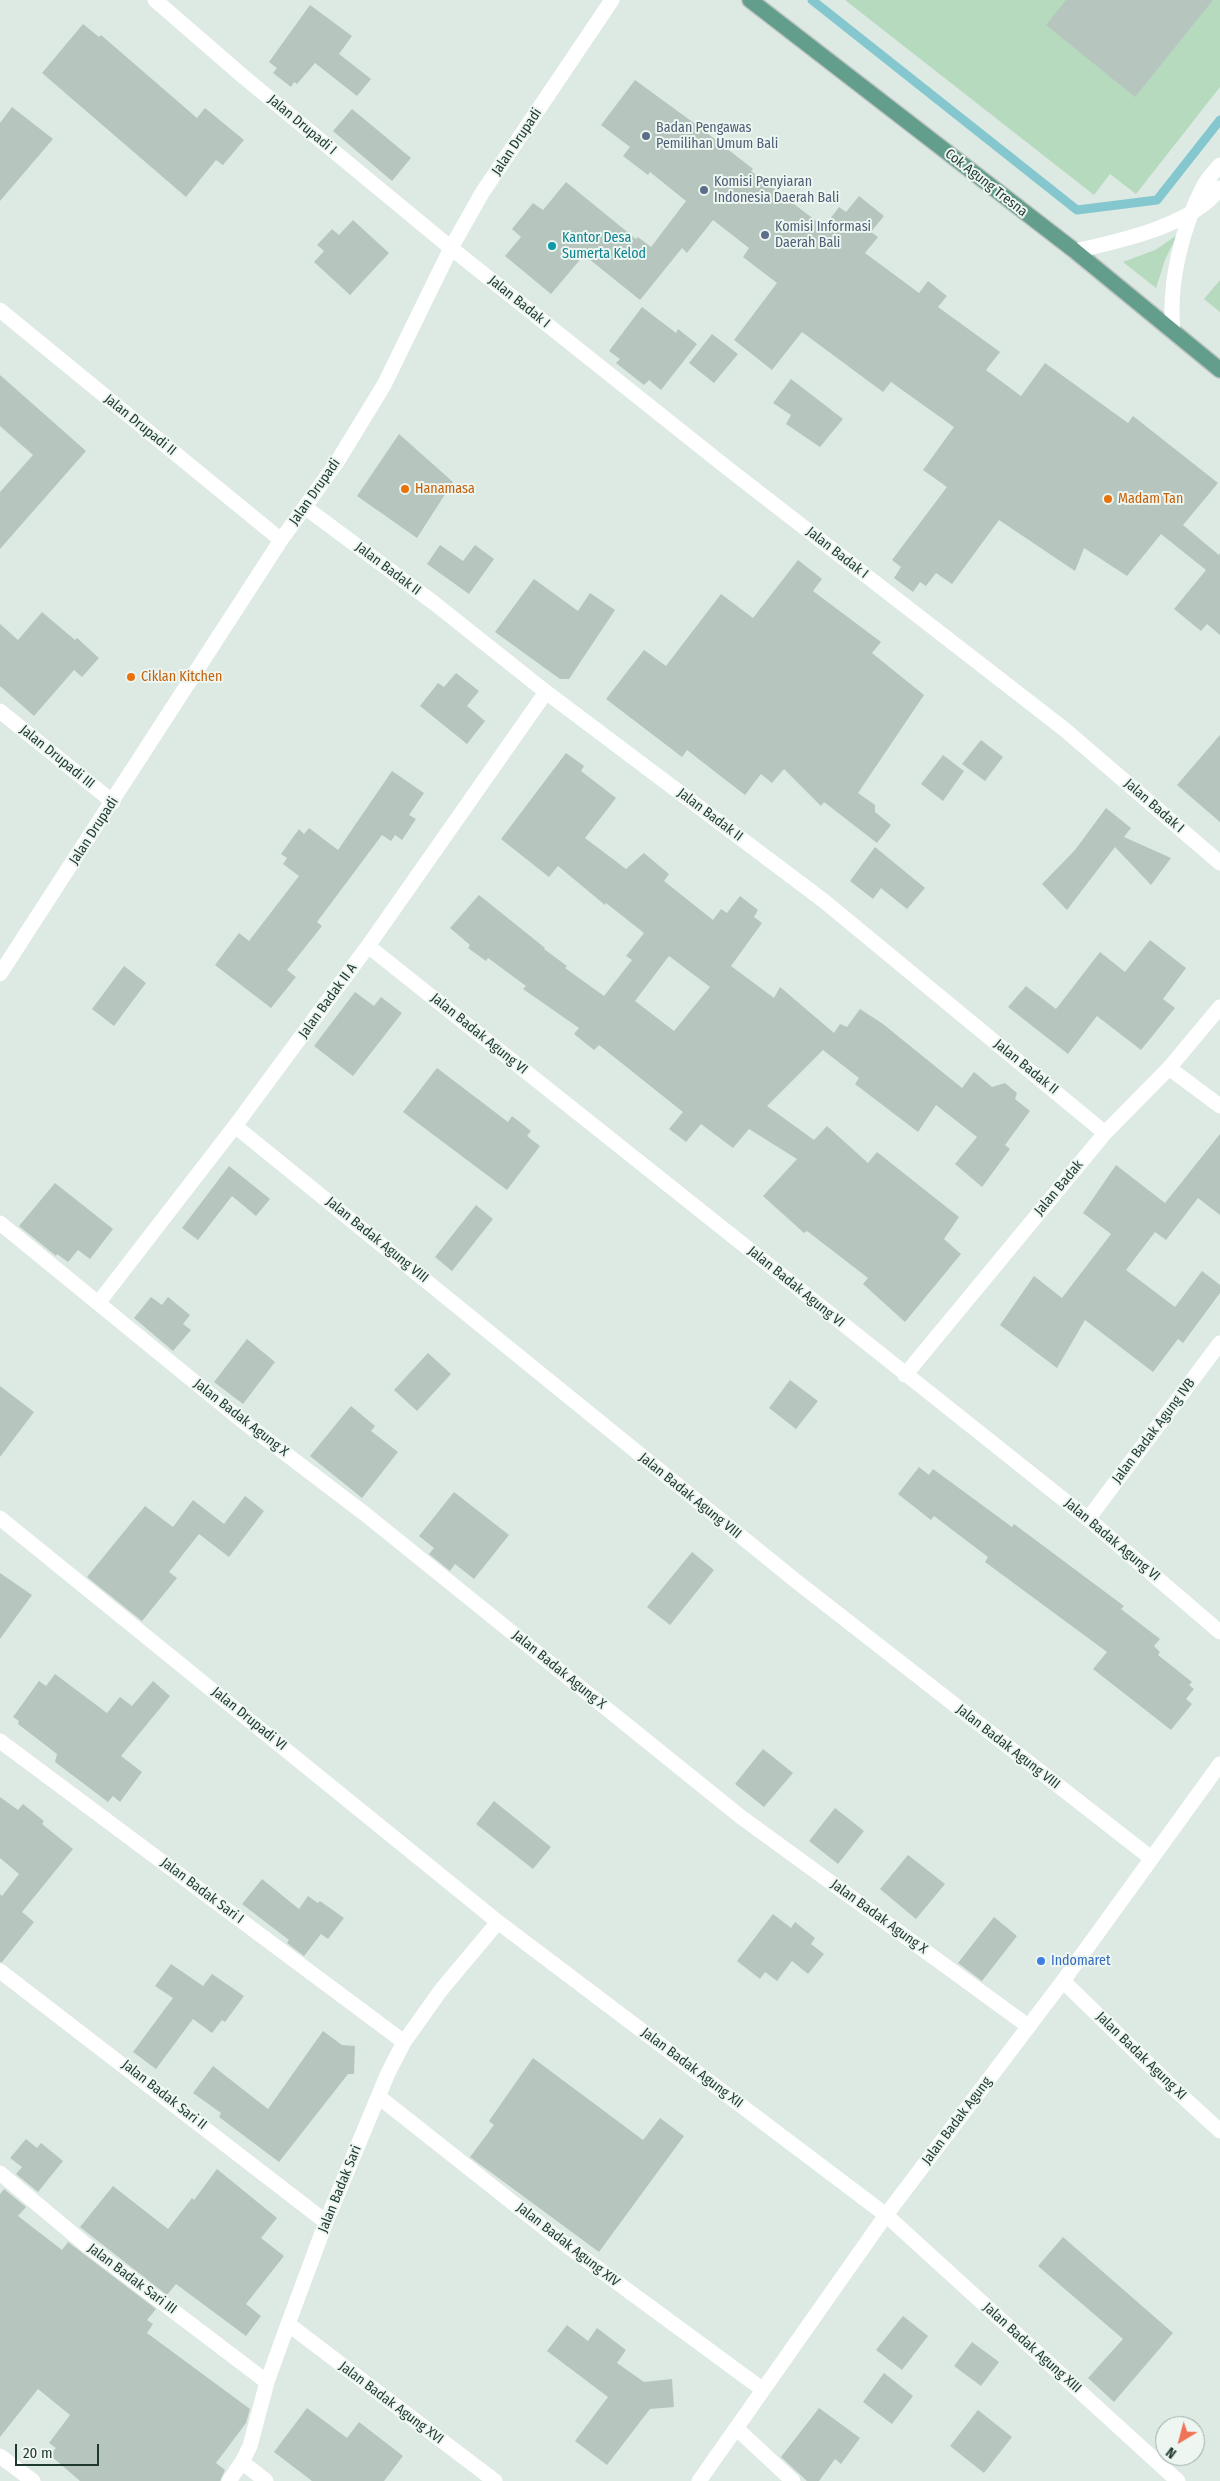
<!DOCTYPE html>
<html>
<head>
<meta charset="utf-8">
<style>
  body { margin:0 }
  #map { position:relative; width:1220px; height:2481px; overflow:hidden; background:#dde9e3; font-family:"Fira Sans Condensed",sans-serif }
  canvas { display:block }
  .north { position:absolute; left:1155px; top:2416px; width:50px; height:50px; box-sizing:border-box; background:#edf6f1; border:1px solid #9baaa4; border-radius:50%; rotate:217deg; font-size:14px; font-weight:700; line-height:20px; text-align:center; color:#1f3830 }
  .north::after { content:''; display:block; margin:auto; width:18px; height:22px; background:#ef7355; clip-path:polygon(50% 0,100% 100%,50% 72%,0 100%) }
  .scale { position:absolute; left:15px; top:2444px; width:84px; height:22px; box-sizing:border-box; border:2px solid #1f3830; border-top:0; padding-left:6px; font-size:15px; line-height:18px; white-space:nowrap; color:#1f3830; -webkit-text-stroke:4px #edf6f1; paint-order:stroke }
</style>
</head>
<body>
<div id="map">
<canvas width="1220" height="2481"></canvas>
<div class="north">N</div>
<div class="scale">20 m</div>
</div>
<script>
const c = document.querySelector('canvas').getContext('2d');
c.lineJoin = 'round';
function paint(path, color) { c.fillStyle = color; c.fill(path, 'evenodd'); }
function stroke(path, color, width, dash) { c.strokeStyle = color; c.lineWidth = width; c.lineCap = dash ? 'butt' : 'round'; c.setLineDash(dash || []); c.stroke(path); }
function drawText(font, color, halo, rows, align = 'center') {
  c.font = font + ' "Fira Sans Condensed",sans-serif'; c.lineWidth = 4; c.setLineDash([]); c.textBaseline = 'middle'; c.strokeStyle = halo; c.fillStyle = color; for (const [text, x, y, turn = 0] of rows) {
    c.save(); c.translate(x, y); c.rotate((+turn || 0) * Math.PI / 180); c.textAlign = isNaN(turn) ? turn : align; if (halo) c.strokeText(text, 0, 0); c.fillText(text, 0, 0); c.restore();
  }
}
paint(new Path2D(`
  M 845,0 L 1220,0 L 1220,87 L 1136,194 L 1110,174 L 1094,195 Z
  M 1177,235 L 1165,260 L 1156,288 L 1123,262 L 1155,250 Z
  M 1220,280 L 1220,312 L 1204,299 Z`), '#b6dabe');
stroke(new Path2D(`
  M 812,0 L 1077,210 L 1157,200 L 1220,120`), '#85c7ce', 9);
paint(new Path2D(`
  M 1066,0 L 1213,0 L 1135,97 L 1046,25 Z
  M 310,5 L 352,36 L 339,54 L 371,79 L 357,96 L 315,63 L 297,84 L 294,82 L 291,87 L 273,73 L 277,68 L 269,62 Z
  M 83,24 L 99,37 L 101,35 L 197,118 L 205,108 L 244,140 L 223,165 L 216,160 L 186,197 L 42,73 Z
  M 635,80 L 698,126 L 753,169 L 751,171 L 824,227 L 839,207 L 846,212 L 859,196 L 884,216 L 871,232 L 878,237 L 865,253 L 919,293 L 928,281 L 947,296 L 938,307 L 1000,352 L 986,370 L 1021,396 L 1045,363 L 1128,423 L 1133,416 L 1218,483 L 1183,525 L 1219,555 L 1220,553 L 1220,635 L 1207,624 L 1201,631 L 1174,609 L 1206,570 L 1161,534 L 1127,576 L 1084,548 L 1075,571 L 999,520 L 952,584 L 936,573 L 926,586 L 920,582 L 913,592 L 894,578 L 901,567 L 892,560 L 947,487 L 923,470 L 954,427 L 891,382 L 883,392 L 802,332 L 772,370 L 734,340 L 777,283 L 743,257 L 749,248 L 713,220 L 687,253 L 682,248 L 640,300 L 584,255 L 551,294 L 505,256 L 521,237 L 512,229 L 533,203 L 543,210 L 566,182 L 636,239 L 638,237 L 651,247 L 686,201 L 650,172 L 648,175 L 623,156 L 630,147 L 601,125 Z
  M 12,107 L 53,139 L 0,201 L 0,123 Z
  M 352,109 L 411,158 L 392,181 L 333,131 Z
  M 353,220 L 389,253 L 350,295 L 314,262 L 324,251 L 317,245 L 332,229 L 339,235 Z
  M 642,307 L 676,333 L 678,329 L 697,344 L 661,390 L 649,380 L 644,385 L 616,363 L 620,359 L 609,351 Z
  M 712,334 L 738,354 L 714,383 L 689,363 Z
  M 0,375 L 86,451 L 0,549 L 0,492 L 33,455 L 0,426 Z
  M 791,379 L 843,419 L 820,447 L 786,424 L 791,415 L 773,403 Z
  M 399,434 L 453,482 L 417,538 L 357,496 Z
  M 440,545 L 463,561 L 475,545 L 494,559 L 469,594 L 427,564 Z
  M 798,560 L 822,579 L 813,591 L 881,642 L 872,653 L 924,695 L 858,793 L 875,805 L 875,812 L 891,825 L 877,843 L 824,802 L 821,806 L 784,769 L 772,783 L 761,774 L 745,795 L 687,750 L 682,757 L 606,699 L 644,650 L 666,666 L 721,594 L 753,618 Z
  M 534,579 L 578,611 L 590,593 L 615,610 L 569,679 L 560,679 L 495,632 Z
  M 42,612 L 75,640 L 77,638 L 99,658 L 82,677 L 74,670 L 34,716 L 0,686 L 0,624 L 18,640 Z
  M 456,673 L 479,691 L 467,706 L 485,721 L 467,744 L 420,706 L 438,683 L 444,687 Z
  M 1220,735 L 1220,822 L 1177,785 Z
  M 981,740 L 1003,757 L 985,781 L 962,764 Z
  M 566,753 L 584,766 L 581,771 L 616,798 L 585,838 L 626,869 L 644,853 L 669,874 L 664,881 L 713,920 L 721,909 L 727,913 L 740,896 L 758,910 L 754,917 L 762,923 L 731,966 L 774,998 L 780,987 L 834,1033 L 840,1024 L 847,1027 L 860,1009 L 883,1024 L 962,1088 L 974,1072 L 992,1087 L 1005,1083 L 1017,1093 L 1015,1099 L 1030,1111 L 1005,1145 L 1010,1149 L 982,1187 L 955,1164 L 977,1137 L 936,1105 L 918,1132 L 855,1084 L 859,1078 L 823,1050 L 767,1106 L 814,1140 L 827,1126 L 868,1163 L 877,1152 L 959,1217 L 944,1239 L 961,1254 L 905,1322 L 863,1284 L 868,1278 L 807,1231 L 804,1233 L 763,1196 L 797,1159 L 749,1129 L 733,1148 L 701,1124 L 686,1142 L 669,1129 L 683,1112 L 599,1045 L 594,1050 L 574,1034 L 579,1028 L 523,989 L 526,986 L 488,958 L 486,961 L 468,948 L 470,945 L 450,928 L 479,895 L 545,948 L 544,949 L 567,966 L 565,968 L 604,996 L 632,960 L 626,956 L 644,933 L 606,903 L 605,905 L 558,866 L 549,877 L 501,839 ZM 669,956 L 710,987 L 674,1031 L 635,1001 Z
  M 943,755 L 964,771 L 943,801 L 921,784 Z
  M 392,771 L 424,793 L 409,815 L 416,819 L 402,840 L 395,835 L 391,841 L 382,835 L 317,922 L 322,926 L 287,970 L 296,977 L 271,1008 L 215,965 L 239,933 L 249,941 L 299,876 L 283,864 L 287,858 L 281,854 L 299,829 L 304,834 L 309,828 L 338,850 Z
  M 1106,808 L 1131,828 L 1124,837 L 1171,858 L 1151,885 L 1115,847 L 1067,910 L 1042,884 L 1075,850 Z
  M 875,847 L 925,888 L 907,909 L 881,888 L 873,899 L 850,881 Z
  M 1150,940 L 1186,968 L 1163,999 L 1175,1008 L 1141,1050 L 1097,1016 L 1068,1054 L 1008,1007 L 1026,986 L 1056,1009 L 1100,952 L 1125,972 Z
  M 124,966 L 146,983 L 114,1026 L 92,1009 Z
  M 355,992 L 374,1006 L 381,997 L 402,1013 L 353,1076 L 314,1046 Z
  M 437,1068 L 508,1122 L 512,1116 L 531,1131 L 527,1136 L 540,1146 L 507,1190 L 403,1112 Z
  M 1220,1134 L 1220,1215 L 1198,1198 L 1166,1240 L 1155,1232 L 1126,1270 L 1175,1307 L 1202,1271 L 1220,1285 L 1220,1293 L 1183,1343 L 1178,1339 L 1153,1372 L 1085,1320 L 1057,1368 L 1000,1325 L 1034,1276 L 1062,1298 L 1111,1234 L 1083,1213 L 1116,1165 L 1165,1203 Z
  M 229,1166 L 270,1199 L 256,1216 L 232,1196 L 198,1240 L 182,1228 Z
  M 55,1183 L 113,1229 L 90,1259 L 78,1250 L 68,1262 L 57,1254 L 56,1256 L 19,1226 Z
  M 476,1205 L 493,1219 L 452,1271 L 435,1257 Z
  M 151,1297 L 162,1305 L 168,1297 L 190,1315 L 183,1324 L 191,1330 L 173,1351 L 134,1318 Z
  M 247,1339 L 275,1362 L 243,1404 L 214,1382 Z
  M 428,1353 L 451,1374 L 417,1411 L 394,1390 Z
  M 790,1380 L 818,1401 L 796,1429 L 769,1408 Z
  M 0,1386 L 34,1412 L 0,1457 Z
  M 351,1406 L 375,1426 L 371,1431 L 398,1452 L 362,1498 L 310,1456 Z
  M 919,1467 L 929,1475 L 933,1469 L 1012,1527 L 1014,1524 L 1124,1606 L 1121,1609 L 1160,1639 L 1154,1646 L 1160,1652 L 1158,1655 L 1192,1682 L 1189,1685 L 1194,1689 L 1186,1699 L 1192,1704 L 1171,1730 L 1093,1669 L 1107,1652 L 985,1562 L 988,1557 L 934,1516 L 931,1520 L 898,1494 Z
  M 454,1492 L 509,1535 L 474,1579 L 455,1564 L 450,1571 L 429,1554 L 434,1548 L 419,1536 Z
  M 245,1496 L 264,1511 L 229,1557 L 199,1534 L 169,1572 L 177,1578 L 142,1621 L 87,1577 L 145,1506 L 173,1527 L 193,1500 L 224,1524 Z
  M 692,1552 L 714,1570 L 670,1625 L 647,1607 Z
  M 0,1573 L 32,1595 L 0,1639 Z
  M 55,1674 L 107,1713 L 120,1697 L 132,1706 L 153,1681 L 170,1696 L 121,1756 L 142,1772 L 120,1802 L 113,1796 L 108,1802 L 55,1762 L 57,1754 L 18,1724 L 19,1721 L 13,1717 L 39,1681 L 46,1686 Z
  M 763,1749 L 793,1773 L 764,1807 L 735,1784 Z
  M 0,1797 L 18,1810 L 23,1804 L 44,1821 L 42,1824 L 73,1849 L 22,1912 L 34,1922 L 2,1962 L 0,1962 L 0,1894 L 2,1896 L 19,1874 L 0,1858 Z
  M 494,1801 L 551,1847 L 533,1869 L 476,1824 Z
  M 835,1808 L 864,1831 L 838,1864 L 809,1841 Z
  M 908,1855 L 945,1884 L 916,1919 L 880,1889 Z
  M 262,1879 L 299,1909 L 308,1896 L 318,1903 L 320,1901 L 344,1918 L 328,1939 L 321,1934 L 304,1956 L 287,1943 L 289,1940 L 242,1904 Z
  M 773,1914 L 791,1928 L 795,1922 L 815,1938 L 811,1944 L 824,1954 L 808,1974 L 792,1961 L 777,1981 L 765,1972 L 760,1979 L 737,1961 Z
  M 994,1917 L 1017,1936 L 982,1981 L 958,1963 Z
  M 171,1964 L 203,1986 L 212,1974 L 244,1996 L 225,2022 L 222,2020 L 212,2033 L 193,2019 L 156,2069 L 133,2052 L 173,1998 L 155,1986 Z
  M 323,2031 L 342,2045 L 355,2046 L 354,2074 L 348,2074 L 279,2162 L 219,2117 L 221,2113 L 193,2093 L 213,2066 L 268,2109 Z
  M 533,2058 L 643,2140 L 660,2118 L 684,2136 L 599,2252 L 470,2157 L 494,2125 L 489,2121 Z
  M 26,2139 L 37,2148 L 41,2143 L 63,2161 L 38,2192 L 16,2174 L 22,2167 L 10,2158 Z
  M 217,2169 L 277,2218 L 261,2238 L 284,2256 L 246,2304 L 261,2316 L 246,2336 L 176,2284 L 167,2295 L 80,2227 L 113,2186 L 168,2229 L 192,2198 L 194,2200 Z
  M 4,2189 L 26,2207 L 18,2216 L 62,2250 L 68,2242 L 156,2309 L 147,2320 L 153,2324 L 147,2333 L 250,2409 L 246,2423 L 216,2463 L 225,2470 L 220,2481 L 80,2481 L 50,2455 L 56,2448 L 49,2443 L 70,2415 L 38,2389 L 0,2437 L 0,2194 Z
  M 1063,2237 L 1173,2333 L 1114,2402 L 1088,2378 L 1123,2339 L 1038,2266 Z
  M 903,2316 L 928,2336 L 902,2370 L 876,2350 Z
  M 567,2325 L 588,2341 L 597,2328 L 626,2350 L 617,2363 L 644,2382 L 672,2379 L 674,2407 L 650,2409 L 607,2465 L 575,2441 L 608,2397 L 547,2351 Z
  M 972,2342 L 999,2362 L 981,2386 L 954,2366 Z
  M 884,2373 L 913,2396 L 892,2424 L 863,2402 Z
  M 307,2408 L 347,2438 L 359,2422 L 403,2456 L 384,2481 L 312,2481 L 274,2452 Z
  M 819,2408 L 860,2438 L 841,2464 L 835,2459 L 819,2481 L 807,2481 L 781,2457 Z
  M 978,2410 L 1012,2437 L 984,2473 L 950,2446 Z`), '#b6c6bf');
const major = new Path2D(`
  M 750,0 L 1075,251 L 1220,370`);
stroke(major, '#bcc3c1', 18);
stroke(new Path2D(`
  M 155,0 L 245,78 L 451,248 L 726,467 L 1064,729 L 1220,863
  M 1075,251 C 1119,241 1192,226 1220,188
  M 0,310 L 281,540
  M 1173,330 C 1168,284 1182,228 1203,187 C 1207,179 1214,172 1220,165
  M 306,508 L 434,603 L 546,692 L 824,901 L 1105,1133
  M 0,711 L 113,802
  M 368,946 L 1088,1519 L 1220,1632
  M 0,974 L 281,540 L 337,462 L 384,385 L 451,248 L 482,193 L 612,0
  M 1169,1068 L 1220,1106
  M 235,1126 L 796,1581 L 1151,1858
  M 0,1223 L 240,1419 L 365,1514 L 741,1817 L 1028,2026
  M 99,1302 L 235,1126 L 368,946 L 546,692
  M 905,1375 L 1105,1133 L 1169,1068 L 1220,1007
  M 0,1518 L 498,1922 L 886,2215 L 1178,2481
  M 1088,1519 L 1220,1343
  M 0,1741 L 404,2042
  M 0,1971 L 326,2222
  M 1063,1981 L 1171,2086 L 1220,2131
  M 379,2097 L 570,2248 L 762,2389
  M 0,2173 L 85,2244 L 267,2382
  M 288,2324 L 495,2481
  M 736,2428 L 793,2481
  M 0,2456 L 33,2481
  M 242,2462 L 266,2481
  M 229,2481 L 242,2462 L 250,2446 L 267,2382 L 288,2324 L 326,2222 L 388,2073 L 404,2042 L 441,1990 L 498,1922
  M 699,2481 L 886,2215 L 1063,1981 L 1220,1764`), '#fff', 15);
stroke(major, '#629e8b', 15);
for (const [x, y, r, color] of [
  [646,136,5,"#5c6f8a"],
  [704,190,5,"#5c6f8a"],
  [765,235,5,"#5c6f8a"],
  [552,246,5,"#0f9aa8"],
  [405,489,5,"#e8710a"],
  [1108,499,5,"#e8710a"],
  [131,677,5,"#e8710a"],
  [1041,1961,5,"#3f7fe0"]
]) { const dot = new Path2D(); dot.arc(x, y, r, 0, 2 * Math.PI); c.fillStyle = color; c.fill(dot); stroke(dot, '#edf6f1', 2); }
drawText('14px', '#1f3830', '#edf6f1', [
  ["Jalan Drupadi I",302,125,40],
  ["Jalan Drupadi",517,142,-56],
  ["Cok Agung Tresna",986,183,38],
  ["Jalan Badak I",519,302,39],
  ["Jalan Drupadi II",140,425,39],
  ["Jalan Drupadi",315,492,-55],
  ["Jalan Badak I",837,553,38],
  ["Jalan Badak II",388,569,37],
  ["Jalan Drupadi III",57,757,39],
  ["Jalan Badak I",1154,806,41],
  ["Jalan Badak II",710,815,37],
  ["Jalan Drupadi",94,831,-57],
  ["Jalan Badak II A",328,1001,-54],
  ["Jalan Badak Agung VI",479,1034,39],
  ["Jalan Badak II",1026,1067,39],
  ["Jalan Badak",1059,1188,-50],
  ["Jalan Badak Agung VIII",377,1240,39],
  ["Jalan Badak Agung VI",796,1287,39],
  ["Jalan Badak Agung X",241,1418,38],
  ["Jalan Badak Agung IVB",1154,1431,-53],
  ["Jalan Badak Agung VIII",690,1496,39],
  ["Jalan Badak Agung VI",1112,1540,40],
  ["Jalan Badak Agung X",559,1670,39],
  ["Jalan Drupadi VI",249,1719,39],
  ["Jalan Badak Agung VIII",1008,1747,38],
  ["Jalan Badak Sari I",202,1891,37],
  ["Jalan Badak Agung X",879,1917,36],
  ["Jalan Badak Agung XI",1141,2056,44],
  ["Jalan Badak Agung XII",692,2068,37],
  ["Jalan Badak Sari II",164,2095,38],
  ["Jalan Badak Agung",957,2121,-53],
  ["Jalan Badak Sari",340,2189,-68],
  ["Jalan Badak Agung XIV",568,2245,38],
  ["Jalan Badak Sari III",132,2279,37],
  ["Jalan Badak Agung XIII",1032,2348,42],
  ["Jalan Badak Agung XVI",391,2403,37]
]);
drawText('14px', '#4e5e75', '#edf6f1', [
  ["Badan Pengawas",656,128],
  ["Pemilihan Umum Bali",656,144],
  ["Komisi Penyiaran",714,182],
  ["Indonesia Daerah Bali",714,198],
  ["Komisi Informasi",775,227],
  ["Daerah Bali",775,243]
], 'left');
drawText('14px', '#0d838f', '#edf6f1', [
  ["Kantor Desa",562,238],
  ["Sumerta Kelod",562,254]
], 'left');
drawText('14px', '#c56008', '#edf6f1', [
  ["Hanamasa",415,489],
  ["Madam Tan",1118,499],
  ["Ciklan Kitchen",141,677]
], 'left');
drawText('14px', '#366cbe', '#edf6f1', [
  ["Indomaret",1051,1961]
], 'left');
</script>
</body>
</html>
